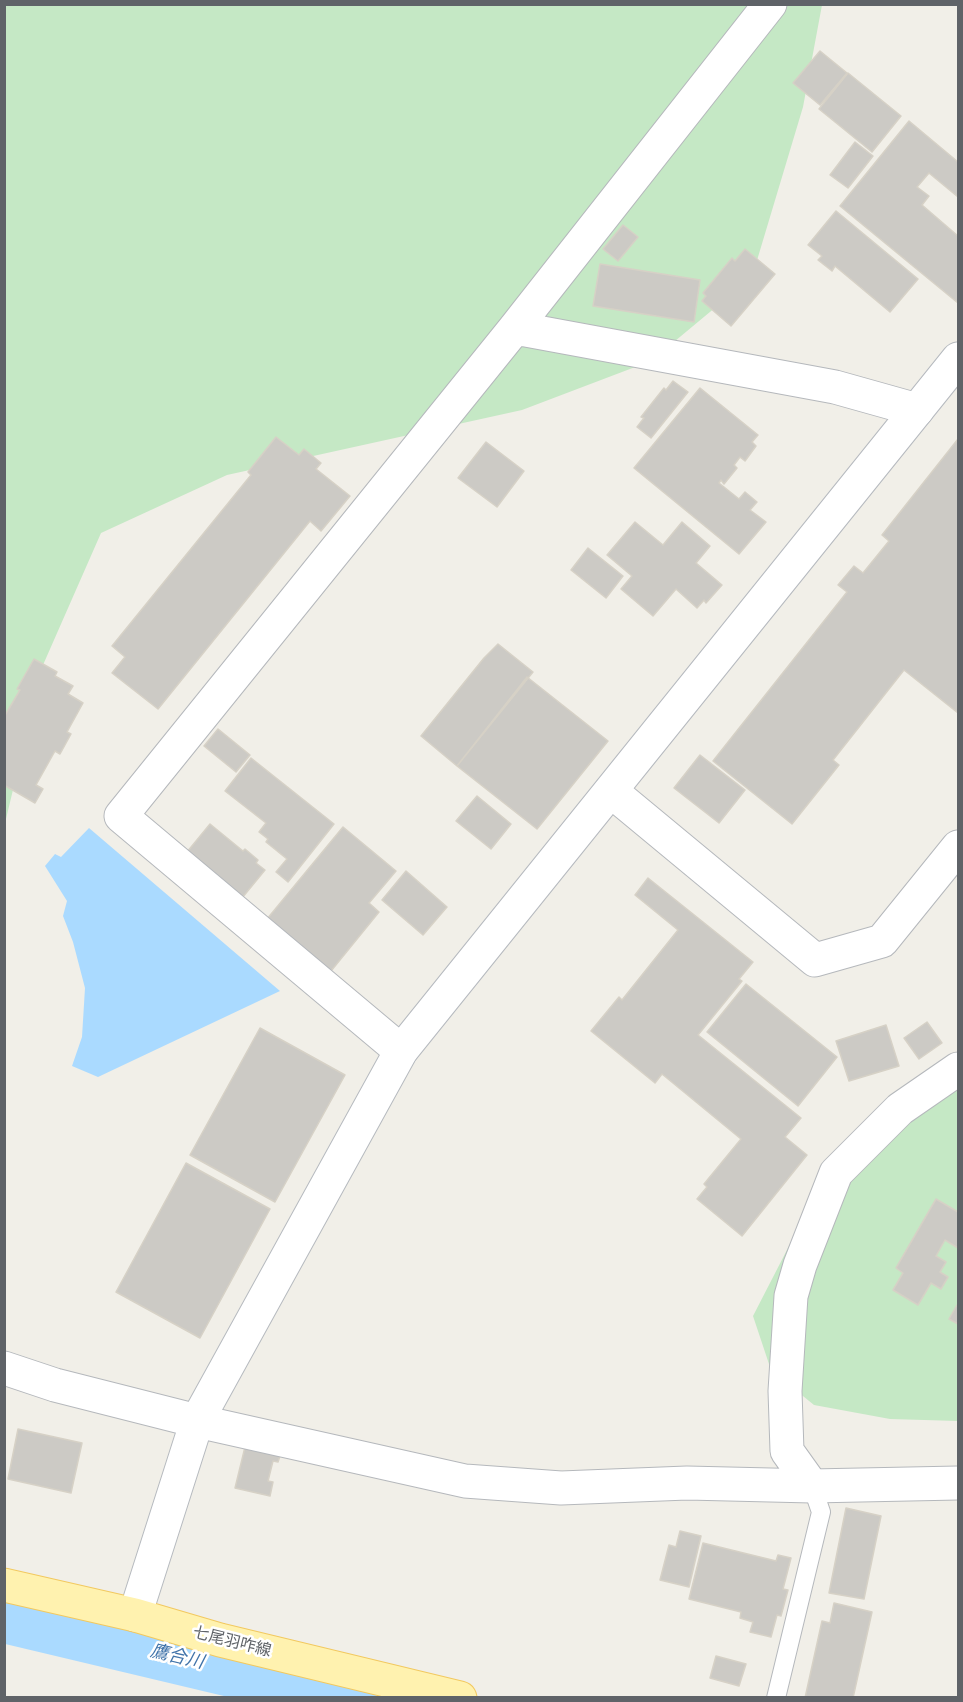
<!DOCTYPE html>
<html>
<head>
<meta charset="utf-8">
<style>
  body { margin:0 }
  #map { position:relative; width:963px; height:1702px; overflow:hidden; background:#f1efe8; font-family:"Fira Sans",sans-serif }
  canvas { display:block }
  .frame { position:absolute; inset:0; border:6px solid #5f6368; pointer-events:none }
</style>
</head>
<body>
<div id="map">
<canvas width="963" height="1702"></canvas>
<div class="frame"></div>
</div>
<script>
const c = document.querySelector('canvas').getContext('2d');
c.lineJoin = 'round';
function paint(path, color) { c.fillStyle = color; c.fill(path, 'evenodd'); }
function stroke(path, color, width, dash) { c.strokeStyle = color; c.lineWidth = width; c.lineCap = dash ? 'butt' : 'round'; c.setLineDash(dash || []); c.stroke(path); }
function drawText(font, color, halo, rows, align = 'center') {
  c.font = font + ' "Fira Sans","Noto Sans JP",sans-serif'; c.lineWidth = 5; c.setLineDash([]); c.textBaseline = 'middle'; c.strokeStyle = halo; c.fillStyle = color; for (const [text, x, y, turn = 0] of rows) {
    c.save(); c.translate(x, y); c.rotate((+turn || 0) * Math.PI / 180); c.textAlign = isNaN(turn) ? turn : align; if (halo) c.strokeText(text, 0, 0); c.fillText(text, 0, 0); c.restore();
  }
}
paint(new Path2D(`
  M 5,5 L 822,5 L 803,107 L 752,277 L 651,361 L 522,410 L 227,475 L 101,533 L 43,665 L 5,823 Z
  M 958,1060 L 958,1421 L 890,1419 L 814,1405 L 771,1370 L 753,1316 L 807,1211 Z`), '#c5e8c5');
paint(new Path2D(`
  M 89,828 L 280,991 L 98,1077 L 72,1066 L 82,1037 L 85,988 L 73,942 L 63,916 L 67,901 L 45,866 L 55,854 L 61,857 Z`), '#aadaff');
stroke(new Path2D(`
  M 4,1616 L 349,1698`), '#aadaff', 54);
const building = new Path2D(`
  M 820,51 L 847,73 L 820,105 L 793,83 Z
  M 848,73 L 901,116 L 872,152 L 819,109 Z
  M 909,121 L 958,162 L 958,197 L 929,173 L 917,187 L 929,196 L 922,205 L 958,236 L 958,303 L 840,206 Z
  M 855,142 L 873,156 L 848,188 L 830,175 Z
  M 836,211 L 918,279 L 890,312 L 835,266 L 832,271 L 818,260 L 822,256 L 808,245 Z
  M 623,225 L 638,237 L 618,261 L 603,249 Z
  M 745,249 L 775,274 L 731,326 L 702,301 L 706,296 L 703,293 L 732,258 L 735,261 Z
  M 600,264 L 700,280 L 694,322 L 593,306 Z
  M 673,381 L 688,392 L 651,438 L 637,427 L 644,418 L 641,417 L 664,388 L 666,390 Z
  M 700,388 L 758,435 L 752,442 L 756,446 L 745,461 L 740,457 L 734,465 L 737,468 L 724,484 L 721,480 L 719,483 L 739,499 L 745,492 L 757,502 L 750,510 L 766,522 L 739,554 L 634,468 Z
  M 276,437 L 299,455 L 304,449 L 321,463 L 316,469 L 350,496 L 321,531 L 310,521 L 158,709 L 112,673 L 125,657 L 112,646 L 251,475 L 248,472 Z
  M 958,439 L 958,713 L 904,670 L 833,760 L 839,765 L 792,824 L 713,761 L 847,592 L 838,585 L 854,566 L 863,573 L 889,541 L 882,535 Z
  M 486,442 L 524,471 L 497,507 L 458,478 Z
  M 635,522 L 663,545 L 682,522 L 710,546 L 696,563 L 722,585 L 706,603 L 704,600 L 697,608 L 676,589 L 653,616 L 621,589 L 632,576 L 607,555 Z
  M 588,548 L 623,576 L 606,598 L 571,570 Z
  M 498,644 L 533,672 L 457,766 L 421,736 L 484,658 Z
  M 34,659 L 57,672 L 55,676 L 73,686 L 68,694 L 83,703 L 67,732 L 71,734 L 60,754 L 55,751 L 36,785 L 43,789 L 35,803 L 4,785 L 4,717 L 20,690 L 17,689 Z
  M 527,677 L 608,741 L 537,829 L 457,766 Z
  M 218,729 L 250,755 L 236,772 L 204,746 Z
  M 700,755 L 745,790 L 719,823 L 674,788 Z
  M 251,758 L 334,824 L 288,882 L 276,872 L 287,859 L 266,842 L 268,839 L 259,832 L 266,823 L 225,791 Z
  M 477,796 L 511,824 L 491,849 L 456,821 Z
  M 210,824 L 243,851 L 245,849 L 258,860 L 256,863 L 265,870 L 242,898 L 187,852 Z
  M 343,827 L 396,871 L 369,903 L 379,912 L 331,971 L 267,919 Z
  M 406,871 L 447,907 L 423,935 L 382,900 Z
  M 648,878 L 753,962 L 739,979 L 742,981 L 698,1035 L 801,1118 L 785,1137 L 807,1155 L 742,1236 L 697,1199 L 707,1187 L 704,1184 L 741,1139 L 662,1074 L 655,1083 L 591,1031 L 619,997 L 622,1000 L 678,930 L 635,895 Z
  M 746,984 L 837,1057 L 798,1106 L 707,1032 Z
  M 927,1022 L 942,1043 L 919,1059 L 904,1038 Z
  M 886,1025 L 899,1066 L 849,1081 L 836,1041 Z
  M 260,1028 L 345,1075 L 275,1202 L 190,1155 Z
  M 186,1163 L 270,1209 L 200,1338 L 116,1292 Z
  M 936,1199 L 958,1212 L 958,1248 L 945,1240 L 936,1256 L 946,1262 L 940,1272 L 948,1277 L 941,1289 L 931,1283 L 918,1305 L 893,1290 L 903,1273 L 896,1268 Z
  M 957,1305 L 958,1306 L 958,1324 L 949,1319 Z
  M 18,1429 L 82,1443 L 71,1493 L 8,1479 Z
  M 245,1447 L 280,1456 L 278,1462 L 273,1461 L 268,1481 L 273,1482 L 270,1496 L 235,1488 Z
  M 846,1508 L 881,1516 L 864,1599 L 829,1593 Z
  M 680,1531 L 701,1536 L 689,1587 L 660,1580 L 669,1545 L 676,1547 Z
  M 703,1543 L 776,1561 L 778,1555 L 791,1558 L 783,1589 L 788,1590 L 781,1616 L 777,1615 L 771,1637 L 750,1632 L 753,1622 L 740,1618 L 741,1612 L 689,1599 Z
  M 834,1603 L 872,1612 L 853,1698 L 805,1698 L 822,1621 L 830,1623 Z
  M 716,1656 L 746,1664 L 739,1686 L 710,1678 Z`);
paint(building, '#cccac5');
stroke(building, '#d6d1c6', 1.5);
const lane = new Path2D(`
  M 776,1698 L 821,1512 L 812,1486`);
const street = new Path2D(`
  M 515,328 L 835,387 L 917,410
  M 611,791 L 815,960 L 882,941 L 958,847
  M 401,1051 L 121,816 L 515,328 L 770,4
  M 4,1368 L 55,1385 L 197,1421 L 465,1481 L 561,1488 L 687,1483 L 812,1486 L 958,1483
  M 812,1486 L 787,1451 L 785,1391 L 791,1296 L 800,1265 L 836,1173 L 900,1109 L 958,1069`);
const secondary = new Path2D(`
  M 135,1615 L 197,1421 L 401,1051 L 958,359`);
const primary = new Path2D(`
  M 4,1585 L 135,1615 L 220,1640 L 460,1698`);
stroke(lane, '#b5b8bc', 20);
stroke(street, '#b5b8bc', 35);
stroke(secondary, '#b6babf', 35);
stroke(primary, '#f2c960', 35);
stroke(lane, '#fff', 18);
stroke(street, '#fff', 33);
stroke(secondary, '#fff', 33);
stroke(primary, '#fff2af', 33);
drawText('16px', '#5f6368', '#fff', [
  ["七尾羽咋線",232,1642,14]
]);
drawText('italic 18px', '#4174aa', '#fff', [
  ["鷹合川",177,1657,13]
]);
</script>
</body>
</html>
